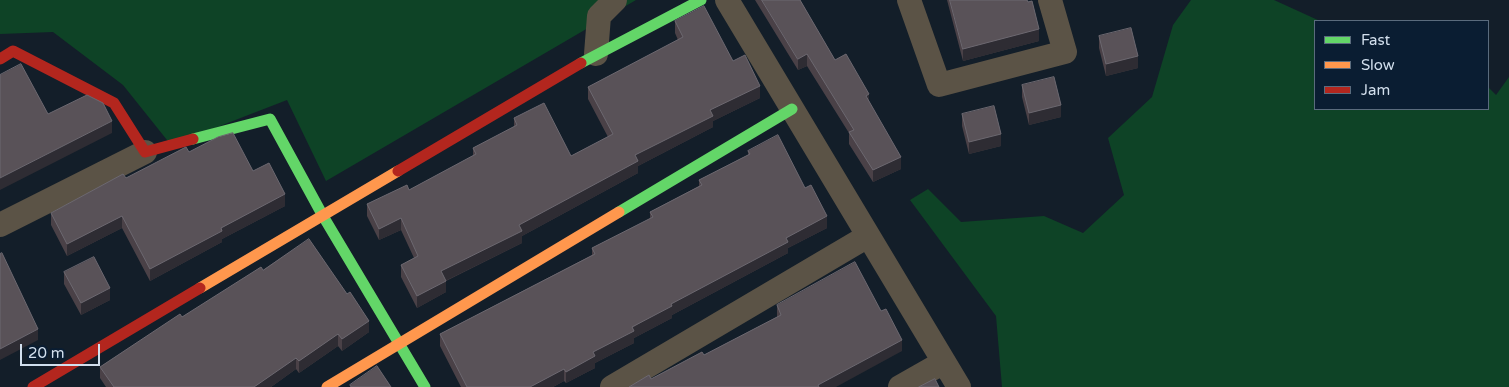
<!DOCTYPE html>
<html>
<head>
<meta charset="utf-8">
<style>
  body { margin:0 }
  #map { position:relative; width:1509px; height:387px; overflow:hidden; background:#131e29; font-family:"Varela Round",sans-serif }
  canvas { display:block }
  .legend { position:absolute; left:1314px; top:20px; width:175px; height:90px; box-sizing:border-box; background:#0a1d32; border:1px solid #5a6b7d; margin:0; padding:6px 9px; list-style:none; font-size:15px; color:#d2dfed }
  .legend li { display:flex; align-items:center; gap:10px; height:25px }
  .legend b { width:25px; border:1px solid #5a6b7d }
  .scale { position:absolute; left:20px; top:344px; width:80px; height:22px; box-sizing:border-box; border:2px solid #d2dfed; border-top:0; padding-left:6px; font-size:15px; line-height:18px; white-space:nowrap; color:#d2dfed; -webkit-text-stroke:4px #0a1d32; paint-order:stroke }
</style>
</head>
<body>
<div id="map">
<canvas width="1509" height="387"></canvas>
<ul class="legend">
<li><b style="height:6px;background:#63d668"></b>Fast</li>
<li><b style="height:6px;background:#ff974d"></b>Slow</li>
<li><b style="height:6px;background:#b3261e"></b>Jam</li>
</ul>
<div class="scale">20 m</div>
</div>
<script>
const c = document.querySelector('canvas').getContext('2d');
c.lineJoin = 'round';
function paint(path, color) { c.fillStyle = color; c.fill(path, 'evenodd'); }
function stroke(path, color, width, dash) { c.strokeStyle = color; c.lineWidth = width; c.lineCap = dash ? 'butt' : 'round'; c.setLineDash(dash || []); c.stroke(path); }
paint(new Path2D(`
  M 0,0 L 636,0 L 326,181 L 287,100 L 171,145 L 123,85 L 53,32 L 0,34 Z
  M 1191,0 L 1274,0 L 1320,21 L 1315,21 L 1315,109 L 1488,109 L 1488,87 L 1496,95 L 1509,77 L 1509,387 L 1002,387 L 996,316 L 910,200 L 928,189 L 961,222 L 1044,216 L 1083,233 L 1124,195 L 1108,138 L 1152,97 L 1173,25 Z`), '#0e4326');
stroke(new Path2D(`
  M 727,0 L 959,387
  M 909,0 L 939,85 L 1065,52 L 1050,0
  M 596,54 L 599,16 L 615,0
  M 0,225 L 145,152
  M 612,387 L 868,236
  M 900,387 L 944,362`), '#5b5346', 24);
stroke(new Path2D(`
  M 581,63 L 701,0
  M 193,139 L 270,119 L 323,216 L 425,387
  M 619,212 L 792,109`), '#63d668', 11);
stroke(new Path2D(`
  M 200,288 L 398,171
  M 327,387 L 619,212`), '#ff974d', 11);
stroke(new Path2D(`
  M 0,59 L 13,51 L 114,103 L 145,152 L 193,139
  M 398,171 L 581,63
  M 33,387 L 200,288`), '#b3261e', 11);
paint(new Path2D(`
  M 755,0 L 800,0 L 835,60 L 869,101 L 901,169 L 873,182 L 849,144 L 849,133 L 807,66 L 798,70 Z
  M 947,0 L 1027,0 L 1039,41 L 963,61 Z
  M 675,21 L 733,61 L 760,98 L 713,121 L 713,127 L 638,166 L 638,173 L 522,236 L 522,243 L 446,281 L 446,292 L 417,308 L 401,277 L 401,265 L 414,258 L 401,230 L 379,240 L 367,216 L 367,204 L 409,190 L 473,156 L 473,148 L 514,127 L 514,118 L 571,156 L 608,137 L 588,99 L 588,87 L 678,40 L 675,33 Z
  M 1099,36 L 1138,68 L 1106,76 L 1099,48 Z
  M 1022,85 L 1061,117 L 1029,125 L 1022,97 Z
  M 962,114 L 1001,146 L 969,154 L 962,126 Z
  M 748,151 L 805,188 L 827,228 L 788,248 L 788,253 L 672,315 L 672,318 L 634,338 L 634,343 L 595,363 L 595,368 L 566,383 L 564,381 L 553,387 L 461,387 L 440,346 L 440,334 L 592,255 L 592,248 L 650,219 L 650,212 L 699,186 L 699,180 L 748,155 Z
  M 189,152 L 253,171 L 285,206 L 222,239 L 222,242 L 150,281 L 122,228 L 67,256 L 51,225 L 51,213 L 126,178 Z
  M 263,270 L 369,332 L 342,351 L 338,346 L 299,373 L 296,369 L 271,387 L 106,387 L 100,378 L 100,367 L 182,317 Z
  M 64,272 L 110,300 L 81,315 L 64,284 Z
  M 777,305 L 881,311 L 902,351 L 651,379 L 704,355 L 777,317 Z`), '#4a4147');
paint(new Path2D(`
  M 1039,29 L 1039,41 L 963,61 L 963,49 Z
  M 807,54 L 807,66 L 798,70 L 798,59 Z
  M 1138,56 L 1138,68 L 1106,76 L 1106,64 Z
  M 760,86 L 760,98 L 713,121 L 713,127 L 638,166 L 638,173 L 522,236 L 522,243 L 441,283 L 441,271 L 519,225 L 710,110 Z
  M 869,94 L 869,106 L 866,96 Z
  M 1061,105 L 1061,117 L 1029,125 L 1029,113 Z
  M 112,121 L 112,133 L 0,190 L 0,178 Z
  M 1001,134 L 1001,146 L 969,154 L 969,142 Z
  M 901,157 L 901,169 L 873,182 L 873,170 Z
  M 285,194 L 285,206 L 222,239 L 222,242 L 150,281 L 150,269 L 221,228 Z
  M 122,216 L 122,228 L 67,256 L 67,244 Z
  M 827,216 L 827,228 L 788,248 L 788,253 L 672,315 L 672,318 L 634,338 L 634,343 L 595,363 L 595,368 L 566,383 L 566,372 L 593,352 L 671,304 L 786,238 Z
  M 401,218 L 401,230 L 379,240 L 379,229 Z
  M 446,281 L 446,292 L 417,308 L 417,296 Z
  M 110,288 L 110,300 L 81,315 L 81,303 Z
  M 369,321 L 369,332 L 342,351 L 342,339 Z
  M 38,329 L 38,340 L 0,360 L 0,349 Z
  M 338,334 L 338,346 L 299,373 L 299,361 Z
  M 902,340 L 902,351 L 836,387 L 818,387 L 818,385 Z
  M 296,358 L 296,369 L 271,387 L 254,387 Z
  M 564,369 L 564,381 L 553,387 L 530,387 Z`), '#2e2c33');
const building = new Path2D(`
  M 762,0 L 800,0 L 835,60 L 846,54 L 869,94 L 866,96 L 901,157 L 873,170 L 849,132 L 854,130 L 807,54 L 798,59 Z
  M 950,0 L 1027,0 L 1028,2 L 1032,1 L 1039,29 L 963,49 Z
  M 704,6 L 733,61 L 745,55 L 760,86 L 710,110 L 713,116 L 635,155 L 638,161 L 519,225 L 522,231 L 441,271 L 446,281 L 417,296 L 401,265 L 418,256 L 401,218 L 379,229 L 367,204 L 407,185 L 409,190 L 476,154 L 473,148 L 517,125 L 514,118 L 544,103 L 571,156 L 613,134 L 588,87 L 683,37 L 675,21 Z
  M 1131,28 L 1138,56 L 1106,64 L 1099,36 Z
  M 21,64 L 48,114 L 87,95 L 103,103 L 112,121 L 0,178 L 0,75 Z
  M 1054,77 L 1061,105 L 1029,113 L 1022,85 Z
  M 994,106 L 1001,134 L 969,142 L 962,114 Z
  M 233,133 L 253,171 L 269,163 L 285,194 L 221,228 L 222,231 L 150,269 L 122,216 L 67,244 L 51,213 L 123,174 L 126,178 L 186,147 L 189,152 L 218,137 Z
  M 778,135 L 805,188 L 811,185 L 827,216 L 786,238 L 788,242 L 671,304 L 672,306 L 632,327 L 634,331 L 593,352 L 595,356 L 566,372 L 564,369 L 530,387 L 467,387 L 440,334 L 595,254 L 592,248 L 653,217 L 650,212 L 702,185 L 699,180 L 750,154 L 748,151 Z
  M 309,239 L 347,294 L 350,292 L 369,321 L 342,339 L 338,334 L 299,361 L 296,358 L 254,387 L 114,387 L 100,367 L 180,314 L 182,317 L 261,267 L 263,270 Z
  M 2,253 L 38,329 L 0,349 L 0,254 Z
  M 94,257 L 110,288 L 81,303 L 64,272 Z
  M 855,262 L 881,311 L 886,309 L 902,340 L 818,385 L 819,387 L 629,387 L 649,375 L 651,379 L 702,352 L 704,355 L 781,315 L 777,305 Z
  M 377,366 L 391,387 L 351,387 L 350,385 Z
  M 935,379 L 939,387 L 919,387 Z`);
paint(building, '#595258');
stroke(building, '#6c6870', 1);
</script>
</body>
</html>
